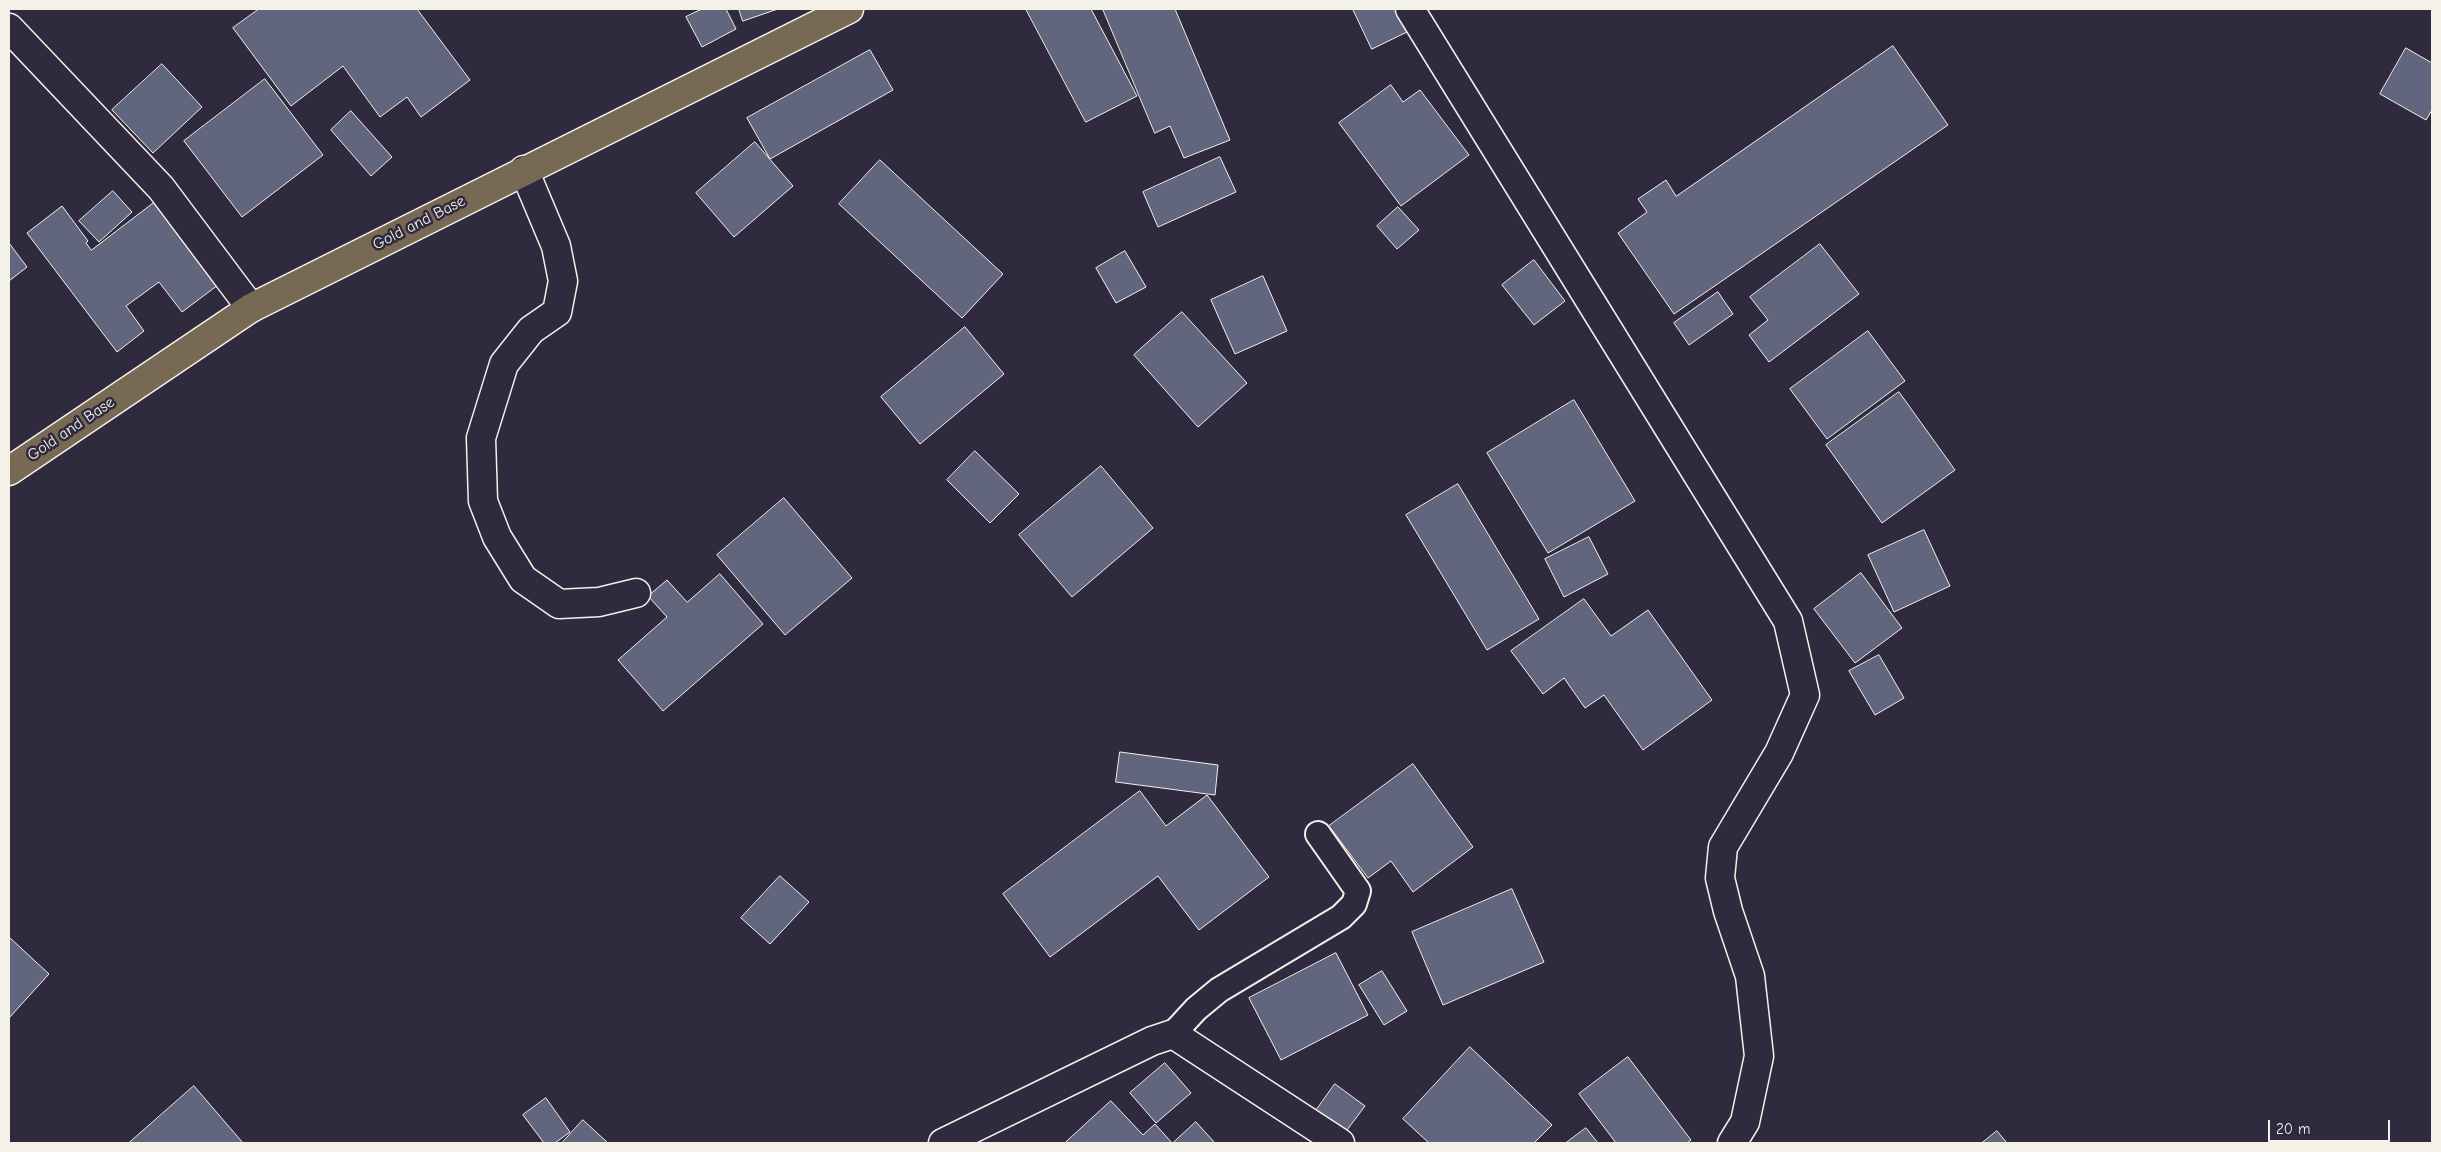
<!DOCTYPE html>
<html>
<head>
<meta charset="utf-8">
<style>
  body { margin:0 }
  #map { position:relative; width:2441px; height:1152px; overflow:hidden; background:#2f2a3d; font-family:"Comic Neue",sans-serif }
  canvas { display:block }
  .frame { position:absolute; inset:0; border:10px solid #f4f1e8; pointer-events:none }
  .scale { position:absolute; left:2268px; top:1120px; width:122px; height:22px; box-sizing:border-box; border:2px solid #f4f1e8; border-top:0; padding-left:6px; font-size:15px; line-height:18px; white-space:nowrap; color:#f4f1e8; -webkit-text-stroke:4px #2f2a3d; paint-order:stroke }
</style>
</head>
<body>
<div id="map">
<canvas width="2441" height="1152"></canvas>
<div class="frame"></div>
<div class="scale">20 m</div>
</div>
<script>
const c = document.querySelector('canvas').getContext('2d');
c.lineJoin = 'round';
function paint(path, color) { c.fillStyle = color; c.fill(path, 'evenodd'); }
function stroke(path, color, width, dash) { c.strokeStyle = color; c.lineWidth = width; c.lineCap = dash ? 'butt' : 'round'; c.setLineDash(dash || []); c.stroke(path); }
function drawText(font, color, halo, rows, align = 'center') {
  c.font = font + ' "Comic Neue",sans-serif'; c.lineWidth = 5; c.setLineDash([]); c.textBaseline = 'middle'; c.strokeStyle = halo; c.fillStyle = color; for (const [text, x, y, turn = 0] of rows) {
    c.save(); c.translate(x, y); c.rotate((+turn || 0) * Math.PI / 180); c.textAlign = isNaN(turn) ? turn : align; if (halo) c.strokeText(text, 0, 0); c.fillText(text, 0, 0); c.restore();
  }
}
const building = new Path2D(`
  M 259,9 L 417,9 L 470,80 L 421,117 L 407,97 L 380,117 L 343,66 L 291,106 L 233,28 Z
  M 702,9 L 726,9 L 736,29 L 702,47 L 686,17 Z
  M 739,9 L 778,9 L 743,21 Z
  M 1026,9 L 1091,9 L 1137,96 L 1086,122 Z
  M 1103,9 L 1175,9 L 1230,140 L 1184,158 L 1170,126 L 1155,133 Z
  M 1353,9 L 1396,9 L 1407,32 L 1372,49 Z
  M 1893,46 L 1948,125 L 1674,314 L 1618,233 L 1647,212 L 1638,199 L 1666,180 L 1676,196 Z
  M 2406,48 L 2432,63 L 2432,110 L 2426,120 L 2380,94 Z
  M 870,50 L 893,90 L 770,159 L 747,118 Z
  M 162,64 L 202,107 L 153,153 L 112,110 Z
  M 265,79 L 323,155 L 242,217 L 184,141 Z
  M 1391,85 L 1403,102 L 1420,90 L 1469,155 L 1401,206 L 1339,123 Z
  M 351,111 L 392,157 L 371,176 L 331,130 Z
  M 755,142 L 793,186 L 734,237 L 696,193 Z
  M 1220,157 L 1236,192 L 1158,227 L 1143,192 Z
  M 880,160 L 1003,274 L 962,318 L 839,204 Z
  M 113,191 L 132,212 L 99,242 L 79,221 Z
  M 159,199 L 222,282 L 182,312 L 159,282 L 126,306 L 144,331 L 117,352 L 27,233 L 62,206 L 88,241 L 86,243 L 91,250 Z
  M 1398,207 L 1419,230 L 1397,249 L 1377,226 Z
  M 9,243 L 27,267 L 9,281 Z
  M 1820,244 L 1859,294 L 1769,362 L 1749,335 L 1768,320 L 1750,297 Z
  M 1125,251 L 1146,287 L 1116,303 L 1096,268 Z
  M 1534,260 L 1565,301 L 1534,325 L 1502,285 Z
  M 1263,276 L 1287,331 L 1235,354 L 1211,300 Z
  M 1718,292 L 1733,314 L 1689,345 L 1674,323 Z
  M 1182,312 L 1247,383 L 1198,427 L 1134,355 Z
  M 965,327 L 1004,374 L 920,444 L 881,397 Z
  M 1868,331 L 1905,381 L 1827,439 L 1790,389 Z
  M 1899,392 L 1955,470 L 1882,523 L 1826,445 Z
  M 1574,400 L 1635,501 L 1548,553 L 1487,453 Z
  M 975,451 L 1019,494 L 990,523 L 947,480 Z
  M 1101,466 L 1153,528 L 1072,597 L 1019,535 Z
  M 1458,484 L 1539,619 L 1487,650 L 1406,515 Z
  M 784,498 L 852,578 L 785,635 L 717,555 Z
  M 1924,530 L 1950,586 L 1894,612 L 1868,555 Z
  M 1589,537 L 1608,574 L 1564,597 L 1545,559 Z
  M 1861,573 L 1902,628 L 1855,663 L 1814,609 Z
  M 720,574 L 763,624 L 663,711 L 618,660 L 667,617 L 648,596 L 667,580 L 687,602 Z
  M 1584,599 L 1611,636 L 1648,610 L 1712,700 L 1643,750 L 1604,695 L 1585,708 L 1564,678 L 1543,694 L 1511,651 Z
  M 1879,655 L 1904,698 L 1875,715 L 1849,671 Z
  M 1120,752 L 1218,765 L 1215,795 L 1116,782 Z
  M 1413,764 L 1473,847 L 1413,892 L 1391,861 L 1368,878 L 1329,826 Z
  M 1140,791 L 1166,826 L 1207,795 L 1269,877 L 1199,930 L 1158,876 L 1050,957 L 1003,894 Z
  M 780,876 L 809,902 L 770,944 L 741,918 Z
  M 1512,889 L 1544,962 L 1443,1005 L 1412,932 Z
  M 9,937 L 49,974 L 9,1018 Z
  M 1336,953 L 1368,1015 L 1281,1060 L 1249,998 Z
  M 1382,971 L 1407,1011 L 1384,1025 L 1359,985 Z
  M 1470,1047 L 1552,1125 L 1534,1143 L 1429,1143 L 1403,1119 Z
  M 1628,1057 L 1691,1140 L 1687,1143 L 1616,1143 L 1579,1094 Z
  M 1165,1063 L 1191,1093 L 1156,1123 L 1130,1093 Z
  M 1335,1084 L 1365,1106 L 1344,1134 L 1315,1112 Z
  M 194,1086 L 243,1143 L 129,1143 Z
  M 546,1098 L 570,1132 L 555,1143 L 544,1143 L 523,1115 Z
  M 1111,1101 L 1143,1135 L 1155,1124 L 1172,1143 L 1065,1143 Z
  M 583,1120 L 608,1143 L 562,1143 Z
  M 1196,1122 L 1215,1143 L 1173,1143 Z
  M 1586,1128 L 1598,1143 L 1566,1143 Z
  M 1997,1131 L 2007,1143 L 1982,1143 Z`);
paint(building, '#61657e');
stroke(building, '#f4f1e8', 1);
const service = new Path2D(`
  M 1173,1034 L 1196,1009 L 1219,990 L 1341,917 L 1354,904 L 1358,891 L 1318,834`);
const minor = new Path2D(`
  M 1410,9 L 1788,621 L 1805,695 L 1779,753 L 1723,847 L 1720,878 L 1728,911 L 1750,976 L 1759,1056 L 1745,1122 L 1732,1143
  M 9,28 L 161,188 L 251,308
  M 524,170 L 556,246 L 563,281 L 557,312 L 531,330 L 504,364 L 481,438 L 483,501 L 497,537 L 523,579 L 559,604 L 599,602 L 636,593
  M 943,1143 L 1152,1041 L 1173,1034 L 1340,1143`);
const primary = new Path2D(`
  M 9,471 L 251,308 L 849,9`);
stroke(service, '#f4f1e8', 28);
stroke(minor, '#f4f1e8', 31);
stroke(primary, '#f4f1e8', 31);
stroke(service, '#2f2a3d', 24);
stroke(minor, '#2f2a3d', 28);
stroke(primary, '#786954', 28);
drawText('16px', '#f4f1e8', '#2f2a3d', [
  ["Gold and Base",419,223,-27],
  ["Gold and Base",71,429,-34]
]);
</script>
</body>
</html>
